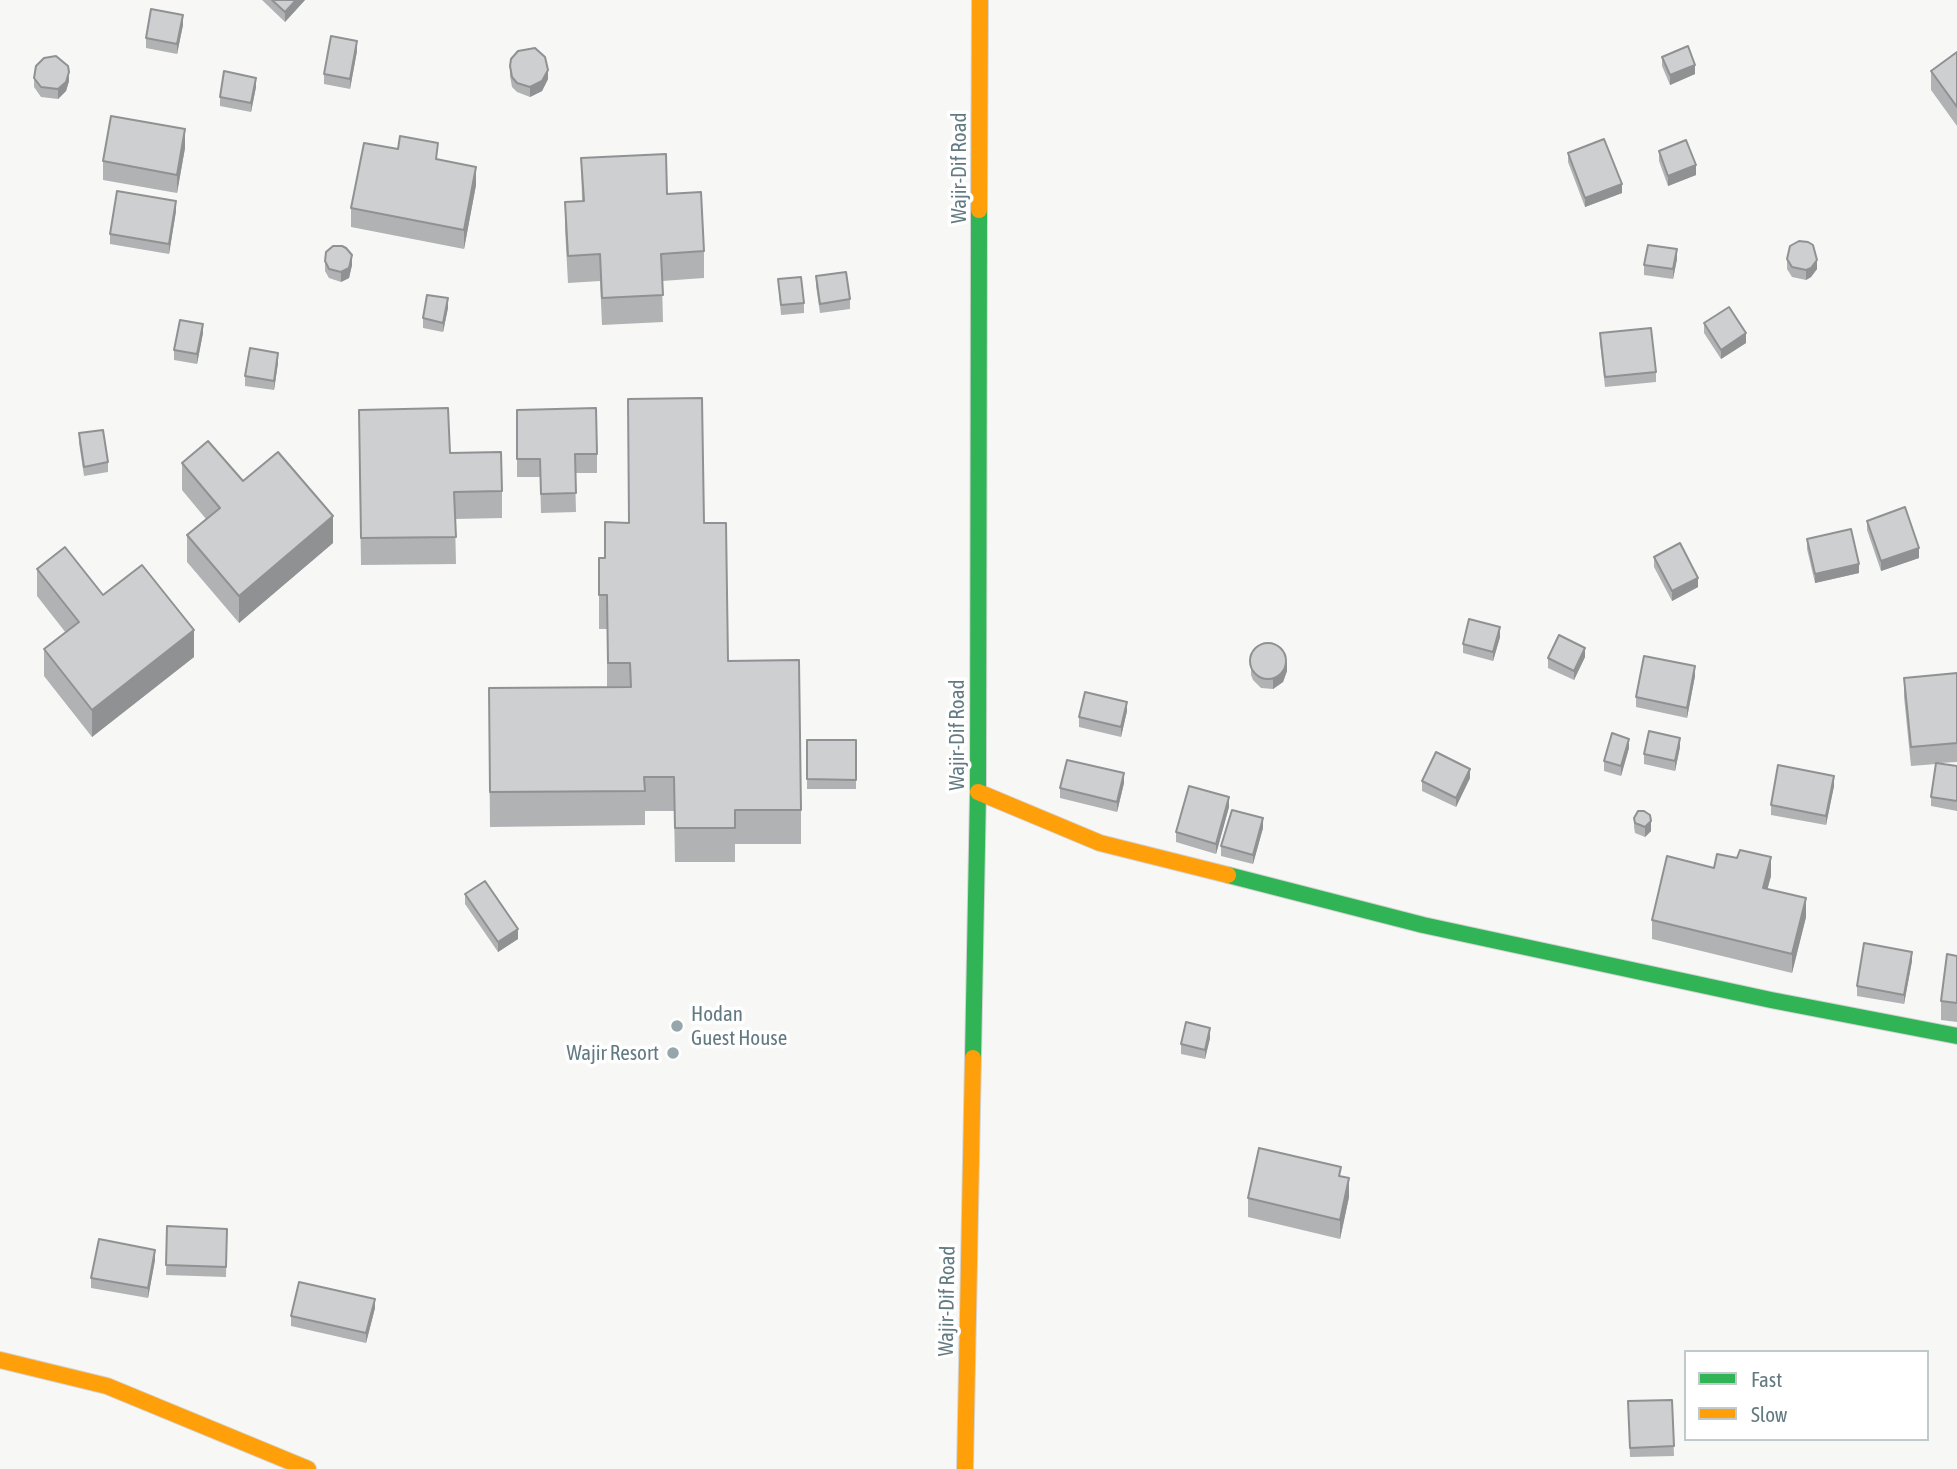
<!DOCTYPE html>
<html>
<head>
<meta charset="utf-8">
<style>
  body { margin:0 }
  #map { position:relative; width:1957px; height:1469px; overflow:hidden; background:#f7f7f6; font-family:"Asap Condensed",sans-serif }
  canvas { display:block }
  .legend { position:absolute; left:1684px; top:1350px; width:245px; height:91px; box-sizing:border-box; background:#fff; border:2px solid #c0cacd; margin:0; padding:9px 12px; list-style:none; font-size:21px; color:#627a82 }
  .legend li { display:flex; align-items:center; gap:14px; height:35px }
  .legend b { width:35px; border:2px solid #c0cacd }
</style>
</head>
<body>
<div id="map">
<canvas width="1957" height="1469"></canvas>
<ul class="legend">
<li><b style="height:9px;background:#30b455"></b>Fast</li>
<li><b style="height:9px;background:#ff9f0a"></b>Slow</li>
</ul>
</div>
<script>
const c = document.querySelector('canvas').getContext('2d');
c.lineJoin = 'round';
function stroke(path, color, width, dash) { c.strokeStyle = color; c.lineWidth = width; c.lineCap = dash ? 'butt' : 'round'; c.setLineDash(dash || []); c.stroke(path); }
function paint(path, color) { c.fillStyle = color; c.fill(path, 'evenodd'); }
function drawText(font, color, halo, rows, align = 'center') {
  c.font = font + ' "Asap Condensed",sans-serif'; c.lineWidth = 7; c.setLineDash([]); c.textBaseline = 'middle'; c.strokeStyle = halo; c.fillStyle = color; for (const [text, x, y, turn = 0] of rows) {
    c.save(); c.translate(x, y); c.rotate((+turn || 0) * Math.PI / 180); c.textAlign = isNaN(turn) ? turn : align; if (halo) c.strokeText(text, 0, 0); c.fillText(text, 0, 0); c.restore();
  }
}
const fast = new Path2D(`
  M 1228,875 L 1423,925 L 1771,1000 L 1957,1036
  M 973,1058 L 978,792 L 979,210`);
const slow = new Path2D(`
  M 979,210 L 980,0
  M 978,792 L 1100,843 L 1228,875
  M 0,1360 L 107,1386 L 308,1469
  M 965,1469 L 973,1058`);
stroke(fast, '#d3d4d4', 18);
stroke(slow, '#d3d4d4', 18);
stroke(fast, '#30b455', 16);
stroke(slow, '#ff9f0a', 16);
paint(new Path2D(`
  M 262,0 L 305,0 L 285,22 Z
  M 183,25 L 177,54 L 146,48 L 146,38 Z
  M 357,51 L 350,89 L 324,84 L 324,74 Z
  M 1957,52 L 1957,126 L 1931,90 L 1931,71 Z
  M 1662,57 L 1695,74 L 1670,85 L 1662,66 Z
  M 510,66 L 548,79 L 542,91 L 530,97 L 517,92 L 512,87 L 510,76 Z
  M 34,78 L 69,81 L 66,91 L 58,99 L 41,97 L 34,87 Z
  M 256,87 L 251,112 L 220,106 L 220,97 Z
  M 185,148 L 177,193 L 103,180 L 103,161 Z
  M 1659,151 L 1696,175 L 1668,186 L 1659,161 Z
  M 1568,153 L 1622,193 L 1585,207 L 1568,162 Z
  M 581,158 L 667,194 L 704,251 L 704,278 L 662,281 L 663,322 L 602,325 L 600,281 L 568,283 L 565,229 L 565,202 L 582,201 Z
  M 438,159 L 476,185 L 464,249 L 351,227 L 351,208 Z
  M 176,211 L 169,254 L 110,244 L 110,234 Z
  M 1677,259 L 1673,279 L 1644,275 L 1644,265 Z
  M 1787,259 L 1817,269 L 1811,277 L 1806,280 L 1792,277 L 1787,269 Z
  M 325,261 L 352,265 L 349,278 L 341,282 L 329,278 L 325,271 Z
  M 816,276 L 850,299 L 850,309 L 820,313 L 816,286 Z
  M 778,279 L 804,303 L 804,313 L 781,315 Z
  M 448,308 L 443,332 L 423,328 L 423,318 Z
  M 1704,323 L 1746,343 L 1721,359 L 1704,333 Z
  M 203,333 L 197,364 L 174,360 L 174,350 Z
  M 1600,333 L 1656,372 L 1656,382 L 1605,387 L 1600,343 Z
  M 278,363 L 274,390 L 245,386 L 245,376 Z
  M 517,410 L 597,454 L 597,473 L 575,473 L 576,512 L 541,513 L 540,477 L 517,477 Z
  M 79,433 L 108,462 L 108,472 L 84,476 L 79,443 Z
  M 359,437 L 450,453 L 502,491 L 502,518 L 455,519 L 456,564 L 361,565 Z
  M 182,463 L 243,481 L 333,543 L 239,623 L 187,562 L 187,535 L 206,519 L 182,490 Z
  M 1867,521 L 1919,558 L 1881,571 L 1867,530 Z
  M 704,523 L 728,661 L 801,810 L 801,844 L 735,844 L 735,862 L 675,862 L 674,811 L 645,811 L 645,825 L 490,827 L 489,722 L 607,687 L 607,629 L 599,629 L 599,558 L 605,558 Z
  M 1807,539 L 1859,573 L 1815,583 L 1807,549 Z
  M 1654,557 L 1698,587 L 1672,601 L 1654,567 Z
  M 37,569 L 103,595 L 194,657 L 92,737 L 44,676 L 44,649 L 66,633 L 37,596 Z
  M 1500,637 L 1493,661 L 1463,653 L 1463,644 Z
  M 1585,657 L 1574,680 L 1548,668 L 1548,658 Z
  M 1251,665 L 1287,671 L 1283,682 L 1273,689 L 1261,688 L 1253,680 L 1251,675 Z
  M 1957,673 L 1957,762 L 1940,763 L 1957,766 L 1957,811 L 1931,806 L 1931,797 L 1936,764 L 1911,766 L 1904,697 L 1904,678 Z
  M 1695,676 L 1687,718 L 1636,707 L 1636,697 Z
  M 1127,711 L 1121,737 L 1079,727 L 1079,717 Z
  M 807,740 L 856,740 L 856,789 L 807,789 Z
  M 1680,747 L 1675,771 L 1644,764 L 1644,754 Z
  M 1629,748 L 1621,776 L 1604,771 L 1604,761 Z
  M 1470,778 L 1456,807 L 1422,791 L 1422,781 Z
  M 1124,783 L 1117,812 L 1060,798 L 1060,788 Z
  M 1834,786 L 1826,825 L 1771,815 L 1771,805 Z
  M 1229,807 L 1216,854 L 1176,842 L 1176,832 Z
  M 1634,818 L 1651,831 L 1645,837 L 1635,833 L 1634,827 Z
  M 1263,828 L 1253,864 L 1221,856 L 1221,846 Z
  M 1714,868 L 1771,876 L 1767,889 L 1806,917 L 1792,973 L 1652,939 L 1652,920 Z
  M 465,894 L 518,939 L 498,952 L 465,904 Z
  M 1957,956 L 1957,1022 L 1941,1020 L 1941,1001 Z
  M 1912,961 L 1904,1004 L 1857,996 L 1857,986 Z
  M 1210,1038 L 1205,1059 L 1181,1054 L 1181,1044 Z
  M 1341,1176 L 1349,1197 L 1340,1239 L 1248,1217 L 1248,1198 Z
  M 167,1226 L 227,1229 L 226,1277 L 166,1275 Z
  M 155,1260 L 148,1298 L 91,1288 L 91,1278 Z
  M 375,1308 L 366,1343 L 291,1326 L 291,1316 Z
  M 1672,1400 L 1674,1456 L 1630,1457 L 1628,1401 Z`), '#b0b2b3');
paint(new Path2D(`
  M 296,0 L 305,0 L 285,22 L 285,12 Z
  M 183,15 L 183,25 L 177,54 L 177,44 Z
  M 357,41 L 357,51 L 350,89 L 350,79 Z
  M 1695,65 L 1695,74 L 1670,85 L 1670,75 Z
  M 548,70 L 548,79 L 542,91 L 530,97 L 530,87 Z
  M 69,72 L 69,81 L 66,91 L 58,99 L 58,89 Z
  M 256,78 L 256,87 L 251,112 L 251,103 Z
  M 185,129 L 185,148 L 177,193 L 177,175 Z
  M 1696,165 L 1696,175 L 1668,186 L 1668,176 Z
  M 476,167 L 476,185 L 464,249 L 464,230 Z
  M 1622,184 L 1622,193 L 1585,207 L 1585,198 Z
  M 176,201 L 176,211 L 169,254 L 169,244 Z
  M 1677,249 L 1677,259 L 1673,279 L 1673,269 Z
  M 352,255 L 352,265 L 349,278 L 341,282 L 341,272 Z
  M 1817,260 L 1817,269 L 1811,277 L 1806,280 L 1806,270 Z
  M 448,298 L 448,308 L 443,332 L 443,323 Z
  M 203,324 L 203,333 L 197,364 L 197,354 Z
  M 1746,333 L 1746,343 L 1721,359 L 1721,350 Z
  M 278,353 L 278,363 L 274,390 L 274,381 Z
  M 333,516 L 333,543 L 239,623 L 239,596 Z
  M 1919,548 L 1919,558 L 1881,571 L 1881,561 Z
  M 1859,564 L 1859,573 L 1815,583 L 1815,574 Z
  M 1698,578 L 1698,587 L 1672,601 L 1672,591 Z
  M 1500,627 L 1500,637 L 1493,661 L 1493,652 Z
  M 194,630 L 194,657 L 92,737 L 92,710 Z
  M 1585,648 L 1585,657 L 1574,680 L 1574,671 Z
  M 1287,662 L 1287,671 L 1283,682 L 1273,689 L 1273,679 Z
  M 1695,666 L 1695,676 L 1687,718 L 1687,708 Z
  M 1127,702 L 1127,711 L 1121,737 L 1121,727 Z
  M 1680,738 L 1680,747 L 1675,771 L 1675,761 Z
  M 1629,739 L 1629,748 L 1621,776 L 1621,766 Z
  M 1470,769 L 1470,778 L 1456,807 L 1456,798 Z
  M 1124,773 L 1124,783 L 1117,812 L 1117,802 Z
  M 1834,776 L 1834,786 L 1826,825 L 1826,816 Z
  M 1229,797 L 1229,807 L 1216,854 L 1216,844 Z
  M 1263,818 L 1263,828 L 1253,864 L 1253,855 Z
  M 1651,821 L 1651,831 L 1645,837 L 1645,827 Z
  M 1771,857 L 1771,876 L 1763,906 L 1763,888 Z
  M 1806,898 L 1806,917 L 1792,973 L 1792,954 Z
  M 518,929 L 518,939 L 498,952 L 498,942 Z
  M 1912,952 L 1912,961 L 1904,1004 L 1904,995 Z
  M 1210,1028 L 1210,1038 L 1205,1059 L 1205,1050 Z
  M 1349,1178 L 1349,1197 L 1340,1239 L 1340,1220 Z
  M 155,1250 L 155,1260 L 148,1298 L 148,1288 Z
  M 375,1299 L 375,1308 L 366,1343 L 366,1333 Z`), '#909192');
const building = new Path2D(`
  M 272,0 L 296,0 L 285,12 Z
  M 151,9 L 183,15 L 177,44 L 146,38 Z
  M 331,36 L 357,41 L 350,79 L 324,74 Z
  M 1688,46 L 1695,65 L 1670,75 L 1662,57 Z
  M 535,48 L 545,57 L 548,70 L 542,81 L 530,87 L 517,83 L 512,77 L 510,66 L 511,59 L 518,51 Z
  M 1957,52 L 1957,107 L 1931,71 Z
  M 56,56 L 68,66 L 69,72 L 66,82 L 58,89 L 41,87 L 34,78 L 36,66 L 44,58 Z
  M 224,71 L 256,78 L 251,103 L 220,97 Z
  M 111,116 L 185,129 L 177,175 L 103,161 Z
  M 400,136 L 438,143 L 436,159 L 476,167 L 464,230 L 351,208 L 364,143 L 398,149 Z
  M 1604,139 L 1622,184 L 1585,198 L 1568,153 Z
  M 1686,140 L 1696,165 L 1668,176 L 1659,151 Z
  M 666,154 L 667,194 L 701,192 L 704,251 L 661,254 L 663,295 L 602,298 L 600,254 L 568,256 L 565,202 L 584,201 L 581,158 Z
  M 117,191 L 176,201 L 169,244 L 110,234 Z
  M 1799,241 L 1808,242 L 1813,245 L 1817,260 L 1811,268 L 1806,270 L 1792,267 L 1787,259 L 1790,246 Z
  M 1648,245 L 1677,249 L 1673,269 L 1644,265 Z
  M 333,246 L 342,246 L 346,248 L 352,255 L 349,268 L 341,272 L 329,269 L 325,261 L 326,252 Z
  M 846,272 L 850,299 L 820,304 L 816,276 Z
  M 801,277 L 804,303 L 781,305 L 778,279 Z
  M 427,295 L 448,298 L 443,323 L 423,318 Z
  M 1729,307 L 1746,333 L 1721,350 L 1704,323 Z
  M 180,320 L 203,324 L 197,354 L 174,350 Z
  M 1651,328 L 1656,372 L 1605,377 L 1600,333 Z
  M 250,348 L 278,353 L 274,381 L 245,376 Z
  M 702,398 L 704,523 L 726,523 L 728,661 L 799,660 L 801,810 L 735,810 L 735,828 L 675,828 L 674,777 L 644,777 L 645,791 L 490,792 L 489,688 L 631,687 L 630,663 L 608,663 L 607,595 L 599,595 L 599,558 L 605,558 L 605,522 L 629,523 L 628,399 Z
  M 448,408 L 450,453 L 501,452 L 502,491 L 454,492 L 456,537 L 361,538 L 359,410 Z
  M 596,408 L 597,454 L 575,454 L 576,493 L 541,494 L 540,459 L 517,459 L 517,410 Z
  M 103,430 L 108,462 L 84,467 L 79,433 Z
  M 208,441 L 243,481 L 278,452 L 333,516 L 239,596 L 187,535 L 220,508 L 182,463 Z
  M 1905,507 L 1919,548 L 1881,561 L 1867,521 Z
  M 1851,529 L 1859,564 L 1815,574 L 1807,539 Z
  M 1680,543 L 1698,578 L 1672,591 L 1654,557 Z
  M 65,547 L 103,595 L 142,565 L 194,630 L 92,710 L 44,649 L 79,622 L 37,569 Z
  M 1469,619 L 1500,627 L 1493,652 L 1463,644 Z
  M 1559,635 L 1585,648 L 1574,671 L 1548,658 Z
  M1250 661a18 18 0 1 1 36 0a18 18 0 1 1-36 0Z
  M 1644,656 L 1695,666 L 1687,708 L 1636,697 Z
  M 1957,673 L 1957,743 L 1911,747 L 1904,678 Z
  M 1085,692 L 1127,702 L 1121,727 L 1079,717 Z
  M 1649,731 L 1680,738 L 1675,761 L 1644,754 Z
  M 1612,733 L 1629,739 L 1621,766 L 1604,761 Z
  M 807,740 L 856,740 L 856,780 L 807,779 Z
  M 1436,752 L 1470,769 L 1456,798 L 1422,781 Z
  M 1067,760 L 1124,773 L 1117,802 L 1060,788 Z
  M 1936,763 L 1957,766 L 1957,801 L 1931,797 Z
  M 1778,765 L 1834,776 L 1826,816 L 1771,805 Z
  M 1189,786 L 1229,797 L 1216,844 L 1176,832 Z
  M 1232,810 L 1263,818 L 1253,855 L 1221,846 Z
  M 1638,811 L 1644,811 L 1650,815 L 1651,821 L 1645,827 L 1635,823 L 1634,818 Z
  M 1740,850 L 1771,857 L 1763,888 L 1806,898 L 1792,954 L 1652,920 L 1667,856 L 1714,868 L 1717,854 L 1737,858 Z
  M 485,881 L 518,929 L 498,942 L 465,894 Z
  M 1864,943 L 1912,952 L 1904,995 L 1857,986 Z
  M 1947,954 L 1957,956 L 1957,1003 L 1941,1001 Z
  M 1186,1022 L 1210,1028 L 1205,1050 L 1181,1044 Z
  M 1259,1148 L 1341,1167 L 1339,1176 L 1349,1178 L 1340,1220 L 1248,1198 Z
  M 167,1226 L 227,1229 L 226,1267 L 166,1265 Z
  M 99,1239 L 155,1250 L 148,1288 L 91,1278 Z
  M 299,1282 L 375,1299 L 366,1333 L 291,1316 Z
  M 1672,1400 L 1674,1446 L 1630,1448 L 1628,1401 Z`);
paint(building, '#cdcfd0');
stroke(building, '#909192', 2);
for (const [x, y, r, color] of [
  [677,1026,7,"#96a6ab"],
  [673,1053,7,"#96a6ab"]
]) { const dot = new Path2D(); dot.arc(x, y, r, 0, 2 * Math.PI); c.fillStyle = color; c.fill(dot); stroke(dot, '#fff', 2.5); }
drawText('21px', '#627a82', '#fff', [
  ["Wajir-Dif Road",959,168,-90],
  ["Wajir-Dif Road",957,735,-90],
  ["Wajir-Dif Road",947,1301,-89]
]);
drawText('21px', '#627a82', '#fff', [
  ["Hodan",691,1014],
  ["Guest House",691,1038],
  ["Wajir Resort",659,1053,"right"]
], 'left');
</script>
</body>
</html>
